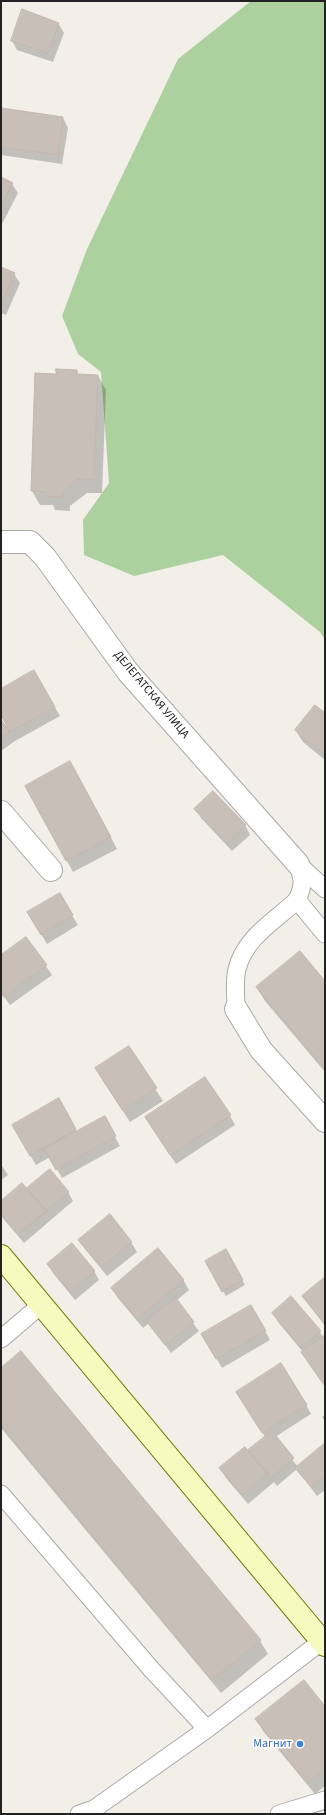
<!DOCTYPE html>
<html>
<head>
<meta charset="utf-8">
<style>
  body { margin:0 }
  #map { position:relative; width:326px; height:1815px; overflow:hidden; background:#f2efe9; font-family:"Source Sans 3",sans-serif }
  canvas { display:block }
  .frame { position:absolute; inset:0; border:2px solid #222; pointer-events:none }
</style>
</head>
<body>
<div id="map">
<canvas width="326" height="1815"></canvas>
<div class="frame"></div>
</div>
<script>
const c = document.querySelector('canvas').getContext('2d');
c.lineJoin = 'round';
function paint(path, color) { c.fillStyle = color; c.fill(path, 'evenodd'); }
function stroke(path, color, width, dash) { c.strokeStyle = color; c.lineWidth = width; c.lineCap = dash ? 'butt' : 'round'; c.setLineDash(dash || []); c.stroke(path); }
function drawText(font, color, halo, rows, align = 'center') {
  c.font = font + ' "Source Sans 3",sans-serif'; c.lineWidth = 3; c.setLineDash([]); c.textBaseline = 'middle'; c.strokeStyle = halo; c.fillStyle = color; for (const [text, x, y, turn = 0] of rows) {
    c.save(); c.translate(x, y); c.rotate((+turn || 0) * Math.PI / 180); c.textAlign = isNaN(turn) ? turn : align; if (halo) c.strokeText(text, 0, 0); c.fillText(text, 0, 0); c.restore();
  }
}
paint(new Path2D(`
  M 251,1 L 325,1 L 325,640 L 320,632 L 223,555 L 134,576 L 84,555 L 83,520 L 109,483 L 101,372 L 78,354 L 62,316 L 87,249 L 178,59 Z`), '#add19e');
paint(new Path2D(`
  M 58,23 L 64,33 L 53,62 L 17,50 L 12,41 Z
  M 1,109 L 63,118 L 68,128 L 62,164 L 1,155 Z
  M 1,178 L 12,184 L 18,193 L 1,226 Z
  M 1,268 L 14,274 L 20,283 L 6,315 L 1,313 Z
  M 77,371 L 79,376 L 98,376 L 106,390 L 102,493 L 87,493 L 70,506 L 70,511 L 55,510 L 53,505 L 40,505 L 32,491 L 57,375 Z
  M 34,672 L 60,716 L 15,741 L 1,751 L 1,721 L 11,733 L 1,714 L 1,690 Z
  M 325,711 L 325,760 L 303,742 L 296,731 Z
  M 77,774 L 117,849 L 73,872 L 67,861 Z
  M 196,809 L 245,825 L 250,835 L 232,851 L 201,818 Z
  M 59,894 L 78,925 L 47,944 L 28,913 Z
  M 26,938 L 52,975 L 10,1005 L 1,993 L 1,957 Z
  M 325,983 L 325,1072 L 265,1001 L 257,988 Z
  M 128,1047 L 163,1101 L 130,1122 L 96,1069 Z
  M 59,1100 L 77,1132 L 104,1117 L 120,1146 L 62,1178 L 50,1157 L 36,1165 L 13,1126 Z
  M 230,1116 L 235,1125 L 176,1164 L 146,1118 Z
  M 1,1164 L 8,1175 L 1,1180 Z
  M 50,1171 L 68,1192 L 73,1201 L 24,1243 L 1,1216 L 1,1202 L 27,1190 Z
  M 80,1240 L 131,1242 L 137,1252 L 107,1276 L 85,1249 Z
  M 158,1250 L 184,1281 L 189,1290 L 176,1301 L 199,1331 L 171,1353 L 149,1323 L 143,1328 L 117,1297 L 112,1288 Z
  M 226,1251 L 245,1285 L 226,1296 L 206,1262 Z
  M 48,1264 L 94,1271 L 99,1280 L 75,1300 L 53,1273 Z
  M 325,1279 L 325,1326 L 303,1297 Z
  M 251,1306 L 270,1340 L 222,1368 L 202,1334 Z
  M 273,1313 L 320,1332 L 323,1337 L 325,1336 L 325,1387 L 309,1364 L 303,1352 L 278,1322 Z
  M 1,1369 L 260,1641 L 268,1654 L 221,1693 L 1,1428 Z
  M 242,1401 L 306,1405 L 311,1414 L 275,1437 L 298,1467 L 325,1445 L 325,1490 L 317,1496 L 297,1469 L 277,1486 L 274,1482 L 248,1504 L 226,1478 L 221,1469 L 248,1452 L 266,1438 Z
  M 325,1415 L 325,1422 L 322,1417 Z
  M 325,1707 L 325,1786 L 315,1794 L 263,1731 L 257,1719 Z`), '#0003');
const building = new Path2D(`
  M 22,9 L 59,23 L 48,53 L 11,41 Z
  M 1,108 L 63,117 L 58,155 L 1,147 Z
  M 1,177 L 13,183 L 1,207 Z
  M 1,267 L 15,273 L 1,305 Z
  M 56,369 L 77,370 L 77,374 L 98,375 L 94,480 L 78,479 L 62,492 L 62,497 L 46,496 L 46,492 L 31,491 L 35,373 L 56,374 Z
  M 34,670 L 55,707 L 10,732 L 1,715 L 1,689 Z
  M 315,705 L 324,712 L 325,710 L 325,755 L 295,730 Z
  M 1,720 L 10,732 L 1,738 Z
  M 70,761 L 111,837 L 66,861 L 25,786 Z
  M 213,791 L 246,825 L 227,843 L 194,809 Z
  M 60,893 L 73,915 L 41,935 L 27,912 Z
  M 26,937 L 47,965 L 4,997 L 1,993 L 1,955 Z
  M 300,951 L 325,981 L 325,1069 L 256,987 Z
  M 129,1046 L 157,1088 L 123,1111 L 95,1068 Z
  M 205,1077 L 231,1115 L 170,1155 L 145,1117 Z
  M 59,1098 L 76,1129 L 30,1156 L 12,1125 Z
  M 105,1116 L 116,1136 L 56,1170 L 44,1149 Z
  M 50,1169 L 69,1192 L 46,1211 L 27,1188 Z
  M 22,1183 L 46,1211 L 18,1234 L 1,1214 L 1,1201 Z
  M 110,1214 L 132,1242 L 101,1267 L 78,1240 Z
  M 72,1243 L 95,1271 L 70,1292 L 47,1264 Z
  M 158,1248 L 184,1280 L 137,1319 L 111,1288 Z
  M 226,1249 L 243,1280 L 222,1292 L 205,1261 Z
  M 325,1277 L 325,1324 L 302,1296 Z
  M 291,1296 L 321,1331 L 301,1348 L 272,1313 Z
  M 176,1298 L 194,1322 L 165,1345 L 146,1321 Z
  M 251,1305 L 266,1331 L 216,1359 L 201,1334 Z
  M 325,1335 L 325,1380 L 322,1382 L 301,1352 Z
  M 21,1351 L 261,1640 L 212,1680 L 1,1425 L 1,1368 Z
  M 281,1363 L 307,1405 L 262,1433 L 236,1392 Z
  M 272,1431 L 294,1458 L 271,1478 L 248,1450 Z
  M 325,1443 L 325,1476 L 311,1487 L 295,1468 Z
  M 245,1447 L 267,1474 L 242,1495 L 219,1468 Z
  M 304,1680 L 325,1706 L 325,1769 L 307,1783 L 255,1719 Z`);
paint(building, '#c7bfb8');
stroke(building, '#c4b6ab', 1);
const lane = new Path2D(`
  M 297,900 C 304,885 303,880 298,864 L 325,889
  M 236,1009 C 236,997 234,981 237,969 C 245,937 275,921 297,900 L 325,934
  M 1,1339 L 42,1304
  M 1,1494 L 152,1670 L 207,1729 L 322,1641
  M 79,1814 L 94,1809 L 207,1729
  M 279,1814 L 325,1800`);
const street = new Path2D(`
  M 1,542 L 30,542 L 45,557 L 128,672 L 298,864
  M 1,812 L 51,870
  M 236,1009 L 261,1050 L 325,1121`);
const secondary = new Path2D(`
  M 1,1256 L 325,1645`);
stroke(lane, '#a9a9a9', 19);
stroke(street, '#a9a9a9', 24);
stroke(secondary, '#707d05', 24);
stroke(lane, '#fff', 17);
stroke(street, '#fff', 22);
stroke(secondary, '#f7fabf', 22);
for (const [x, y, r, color] of [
  [300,1744,4,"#3f7fe0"]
]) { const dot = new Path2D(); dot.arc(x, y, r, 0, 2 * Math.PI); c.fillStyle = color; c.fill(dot); stroke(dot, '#fff', 1.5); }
drawText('12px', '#222', '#fff', [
  ["ДЕЛЕГАТСКАЯ УЛИЦА",151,695,50]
]);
drawText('12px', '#366cbe', '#fff', [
  ["Магнит",292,1744]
], 'right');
</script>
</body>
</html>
